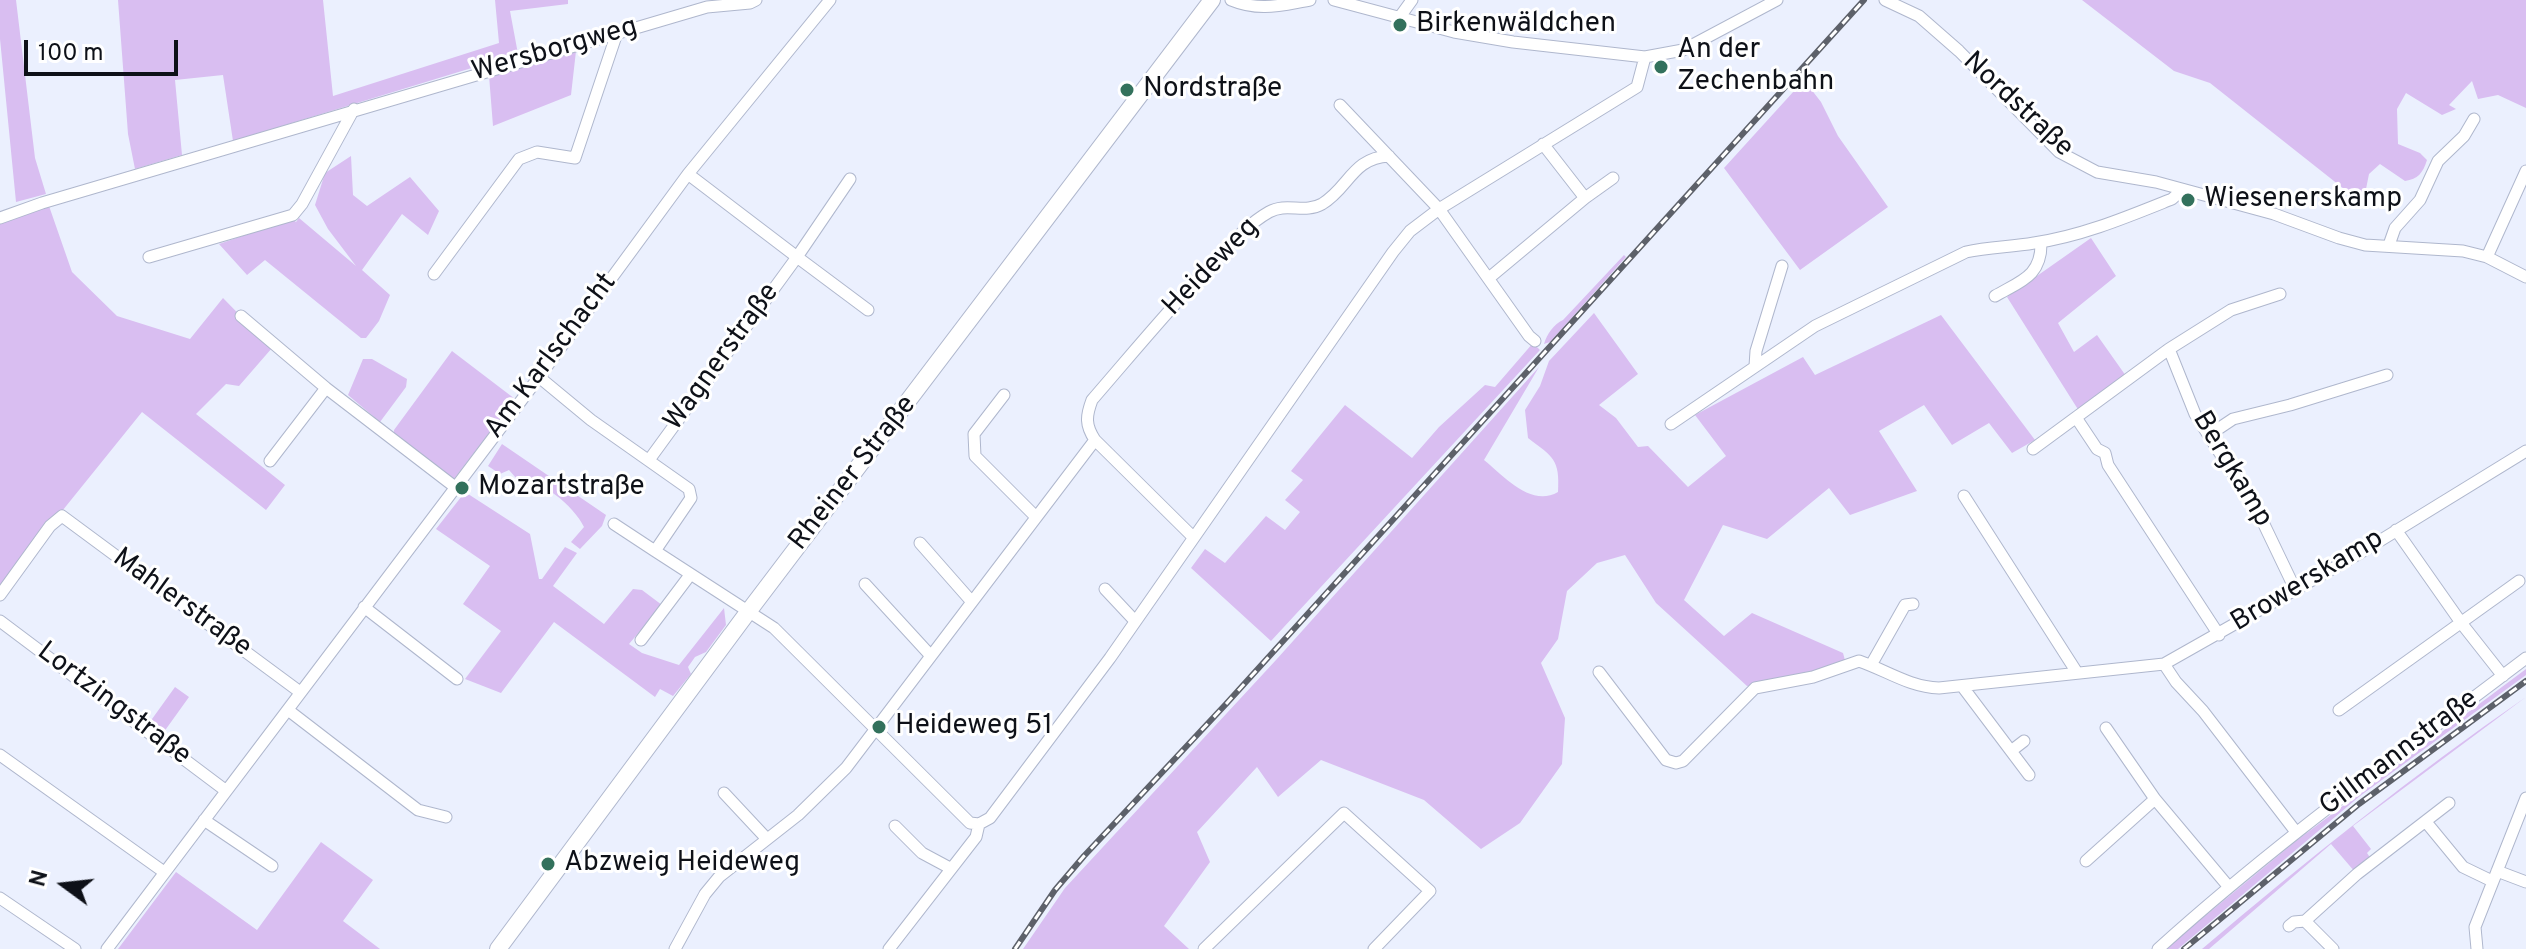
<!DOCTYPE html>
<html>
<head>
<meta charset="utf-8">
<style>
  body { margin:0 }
  #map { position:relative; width:2526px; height:949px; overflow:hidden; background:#ebf0fe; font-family:Overpass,sans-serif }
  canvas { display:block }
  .north { position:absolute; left:24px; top:845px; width:80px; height:80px; -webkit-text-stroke:6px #fff; paint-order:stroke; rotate:285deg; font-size:22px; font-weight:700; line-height:32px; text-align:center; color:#0e1118 }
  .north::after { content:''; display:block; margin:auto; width:28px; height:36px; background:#0e1118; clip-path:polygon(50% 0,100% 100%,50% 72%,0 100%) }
  .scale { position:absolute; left:24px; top:40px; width:154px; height:36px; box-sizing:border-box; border:4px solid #0e1118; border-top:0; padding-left:10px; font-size:24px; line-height:28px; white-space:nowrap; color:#0e1118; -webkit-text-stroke:6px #fff; paint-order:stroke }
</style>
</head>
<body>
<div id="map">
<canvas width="2526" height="949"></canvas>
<div class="north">N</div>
<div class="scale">100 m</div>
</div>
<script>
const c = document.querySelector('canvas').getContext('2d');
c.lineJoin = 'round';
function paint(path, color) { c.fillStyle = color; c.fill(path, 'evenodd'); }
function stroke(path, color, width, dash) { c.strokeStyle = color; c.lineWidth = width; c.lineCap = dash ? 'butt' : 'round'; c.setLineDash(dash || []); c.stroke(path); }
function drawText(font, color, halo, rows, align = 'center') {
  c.font = font + ' Overpass,sans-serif'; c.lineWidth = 6; c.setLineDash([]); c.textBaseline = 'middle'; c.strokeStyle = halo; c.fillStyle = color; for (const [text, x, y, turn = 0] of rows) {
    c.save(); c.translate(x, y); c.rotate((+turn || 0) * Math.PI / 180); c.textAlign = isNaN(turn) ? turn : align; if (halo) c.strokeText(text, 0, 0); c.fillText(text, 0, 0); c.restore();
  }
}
paint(new Path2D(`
  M 0,0 L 16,0 L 35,158 L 46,194 L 16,202 L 0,39 Z
  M 118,0 L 323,0 L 333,96 L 499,43 L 495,0 L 568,0 L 568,4 L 510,11 L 518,54 L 523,65 L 576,51 L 571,95 L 493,126 L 488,63 L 233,141 L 223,75 L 175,80 L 182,155 L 135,169 L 128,134 Z
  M 2082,0 L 2526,0 L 2526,108 L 2498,95 L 2478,99 L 2472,81 L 2449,105 L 2456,109 L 2442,115 L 2406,93 L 2397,109 L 2398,144 L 2420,153 L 2427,160 C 2423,173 2418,179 2405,181 L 2380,164 L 2369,174 L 2363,204 L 2210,83 L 2174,71 Z
  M 1804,80 L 1821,102 L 1838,136 L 1888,207 L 1800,270 L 1724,168 Z
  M 351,156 L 353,195 L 367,206 L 410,177 L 439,211 L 428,235 L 402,214 L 362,270 L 390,295 L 379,321 L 366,338 L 361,338 L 265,260 L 247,275 L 219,244 L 292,219 L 296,222 L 299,218 L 356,266 L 328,229 L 315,205 L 325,173 Z
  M 49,206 L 72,272 L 117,316 L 190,339 L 223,298 L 272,348 L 239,386 L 226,384 L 196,414 L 285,485 L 266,510 L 142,412 L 0,588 L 0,224 Z
  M 2091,238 L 2116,276 L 2058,323 L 2074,352 L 2097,335 L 2126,376 L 2079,411 L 2007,297 Z
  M 1624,255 L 1626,257 L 1550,342 L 1544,344 C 1547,334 1554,324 1563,320 Z
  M 1594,313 L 1638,374 L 1599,405 L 1616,418 L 1638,447 L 1648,446 L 1688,487 L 1726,456 L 1695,415 L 1803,357 L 1815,375 L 1941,315 L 2035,440 L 2012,453 L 1989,423 L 1952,445 L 1924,405 L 1879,431 L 1917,491 L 1850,515 L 1829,488 L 1767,539 L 1723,525 L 1684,600 L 1724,636 L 1752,613 L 1843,653 L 1846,664 L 1776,683 L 1747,686 L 1656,603 L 1625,555 L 1597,563 L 1567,591 L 1558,639 L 1541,663 L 1565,718 L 1562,764 L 1520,823 L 1481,849 L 1424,800 L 1321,760 L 1278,797 L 1257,767 L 1197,832 L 1210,862 L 1164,926 L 1189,949 L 1023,949 L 1065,888 L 1276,660 L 1539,367 L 1484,460 C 1504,476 1531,508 1558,492 C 1560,459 1553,457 1528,438 L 1525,410 L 1540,386 L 1549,361 Z
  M 1533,343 L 1540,350 L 1271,641 L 1191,568 L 1205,549 L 1225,563 L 1266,516 L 1285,530 L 1300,512 L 1285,500 L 1303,480 L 1291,471 L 1345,405 L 1412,458 L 1439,427 L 1485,385 L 1495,387 Z
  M 452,351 L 515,399 L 454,479 L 394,433 L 394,430 Z
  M 363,359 L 372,359 L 407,379 L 406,387 L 380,422 L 348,395 Z
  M 502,444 L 606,515 L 602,526 L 580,549 L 571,542 L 584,527 C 574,506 540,478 516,478 L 509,470 L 500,474 L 488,466 Z
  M 465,492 L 530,534 L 539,579 L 542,579 L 565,547 L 577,553 L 553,586 L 604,624 L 633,589 L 642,590 L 662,605 L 629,644 L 642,653 L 679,665 L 724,608 L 726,625 L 706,652 L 695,657 L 688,667 L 691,674 L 673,696 L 660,689 L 655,697 L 554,622 L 501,693 L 465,679 L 501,631 L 463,604 L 490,566 L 436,529 Z
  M 2526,669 L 2526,675 L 2360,796 L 2178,949 L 2165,949 L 2296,841 Z
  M 175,687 L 189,697 L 161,736 L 147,726 Z
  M 2526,697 L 2353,826 L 2371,849 L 2367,853 L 2371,859 L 2355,872 L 2331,844 L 2209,949 L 2202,949 C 2307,860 2413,775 2526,697 Z
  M 321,842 L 373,880 L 343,921 L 380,949 L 118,949 L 176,872 L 257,930 Z`), '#d9bef1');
const minor = new Path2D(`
  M 1231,0 C 1260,12 1281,5 1310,0
  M 1334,0 L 1454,32 L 1513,42 L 1645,57 L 1683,50 L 1777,0
  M 1885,0 L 1919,16 L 1959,51 L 2059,152 L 2097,172 L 2156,182 L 2274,214 L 2339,238 L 2365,245 L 2463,251 L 2487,257 L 2526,277
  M 1399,18 L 1412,0
  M 1340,105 L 1439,209 L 1529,336 L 1535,341
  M 1543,144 L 1585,198 L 1613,178
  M 688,174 L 797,257 L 850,179
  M 0,218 L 42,203 L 707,7 L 750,3 L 756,0
  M 2389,245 L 2395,228 L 2420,200 L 2438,161 L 2464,136 L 2474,119
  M 149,257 L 293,215 L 302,204 L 354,109
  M 2487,257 L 2526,171
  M 434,274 L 519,159 L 537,152 L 575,158 L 617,33
  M 1489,278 L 1585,198
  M 1995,296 C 2021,281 2042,276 2041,242
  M 241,316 L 326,388 L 455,487
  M 2169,349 L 2195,414 L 2260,516 L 2295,589
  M 1755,366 L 1756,351 L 1782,266
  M 539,377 L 591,420 L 689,489 L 691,498 L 655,551 L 774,628 L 970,823 L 979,824 L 990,818 L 1110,658 L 1393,252 L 1410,231 L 1439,209 L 1637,87 L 1645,57
  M 1004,395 L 974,434 L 975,456 L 1036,517
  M 2077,419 L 2097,449 L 2105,453 L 2108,465 L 2219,635
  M 1671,424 L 1815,326 L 1966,252 C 1989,247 2011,247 2034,243 C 2082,236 2127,217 2172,199 L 2182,190
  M 2209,435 L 2233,419 L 2290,405 L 2387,375
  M 2033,449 L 2169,349 L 2231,310 L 2280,294
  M 649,460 L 797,257 L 868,310
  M 270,461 L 326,388
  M 1964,496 L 2076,671
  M 614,524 L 655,551
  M 2396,530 L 2462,624 L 2503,676
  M 1193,537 L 1095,440 C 1085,425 1086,416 1092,400 C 1131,355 1169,309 1210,266 C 1228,247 1246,225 1269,212 C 1287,202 1304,214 1322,204 C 1349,188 1352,158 1389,156
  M 920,543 L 972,602
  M 865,584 L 931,656
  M 1105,589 L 1135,621
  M 0,595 L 50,526 L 62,516 L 300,692
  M 364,607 L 457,679
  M 0,621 L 225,790
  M 641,640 L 690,575
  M 2164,664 L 2176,682 L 2203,711 L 2296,832
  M 1871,665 L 1905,605 L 1913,604
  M 1599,672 L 1666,760 L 1676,763 L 1683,761 L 1755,688 L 1813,677 L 1859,661 C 1886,670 1909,687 1939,688 L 2164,664 L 2360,553 L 2526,451
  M 1962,686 L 2029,775
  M 288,710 L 418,810 L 446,817
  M 2339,710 L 2519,581
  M 2106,728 L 2155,799 L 2228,886
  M 2011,751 L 2024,741
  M 0,755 L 164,872
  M 724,793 L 767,839
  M 204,820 L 272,866
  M 2426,822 L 2463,867 L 2492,881
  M 895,826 L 922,853 L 950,868
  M 2086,861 L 2155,799
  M 2497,871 L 2526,882
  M 0,898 L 75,949
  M 2305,921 L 2333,949
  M 2289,926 L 2294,922 L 2305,921 L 2357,874 L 2449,803
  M 107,949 L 539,377 L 688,174 L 830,0
  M 675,949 L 705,894 L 719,877 L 798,815 L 846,768 L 1095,440
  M 889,949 L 976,837 L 979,824
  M 1204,949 L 1344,813 L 1430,891 L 1374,949
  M 2158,949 C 2274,844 2401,753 2526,658
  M 2477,949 L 2475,927 L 2526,798`);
const secondary = new Path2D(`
  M 498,949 L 748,612 L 1212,0`);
stroke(minor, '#afb7cd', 13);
stroke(secondary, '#afb7cd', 18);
stroke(minor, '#fff', 11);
stroke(secondary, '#fff', 16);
const rail = new Path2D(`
  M 1015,949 L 1055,890 L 1084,856 L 1226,704 L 1864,0
  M 2184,949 L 2359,804 L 2526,681`);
stroke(rail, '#5d616a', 6);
stroke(rail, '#fff', 3, [9]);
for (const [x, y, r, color] of [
  [1400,25,8,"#33715c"],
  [1661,67,8,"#33715c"],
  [1127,90,8,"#33715c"],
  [2188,200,8,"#33715c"],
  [462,488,8,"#33715c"],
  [879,727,8,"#33715c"],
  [548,864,8,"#33715c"]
]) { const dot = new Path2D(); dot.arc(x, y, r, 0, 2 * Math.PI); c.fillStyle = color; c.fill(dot); stroke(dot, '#fff', 3); }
drawText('28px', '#0e1118', '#fff', [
  ["Birkenwäldchen",1416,25],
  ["An der",1677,51],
  ["Zechenbahn",1677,83],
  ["Nordstraße",1143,90],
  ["Wiesenerskamp",2204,200],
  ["Mozartstraße",478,488],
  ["Heideweg 51",895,727],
  ["Abzweig Heideweg",564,864]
], 'left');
drawText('28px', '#0e1118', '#fff', [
  ["Wersborgweg",555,51,-16],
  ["Nordstraße",2017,106,43],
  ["Heideweg",1212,268,-46],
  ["Am Karlschacht",552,357,-53],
  ["Wagnerstraße",723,358,-54],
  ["Bergkamp",2231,470,59],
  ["Rheiner Straße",854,474,-52],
  ["Browerskamp",2308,582,-31],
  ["Mahlerstraße",181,604,36],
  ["Lortzingstraße",113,705,37],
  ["Gillmannstraße",2400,754,-37]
]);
</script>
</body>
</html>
